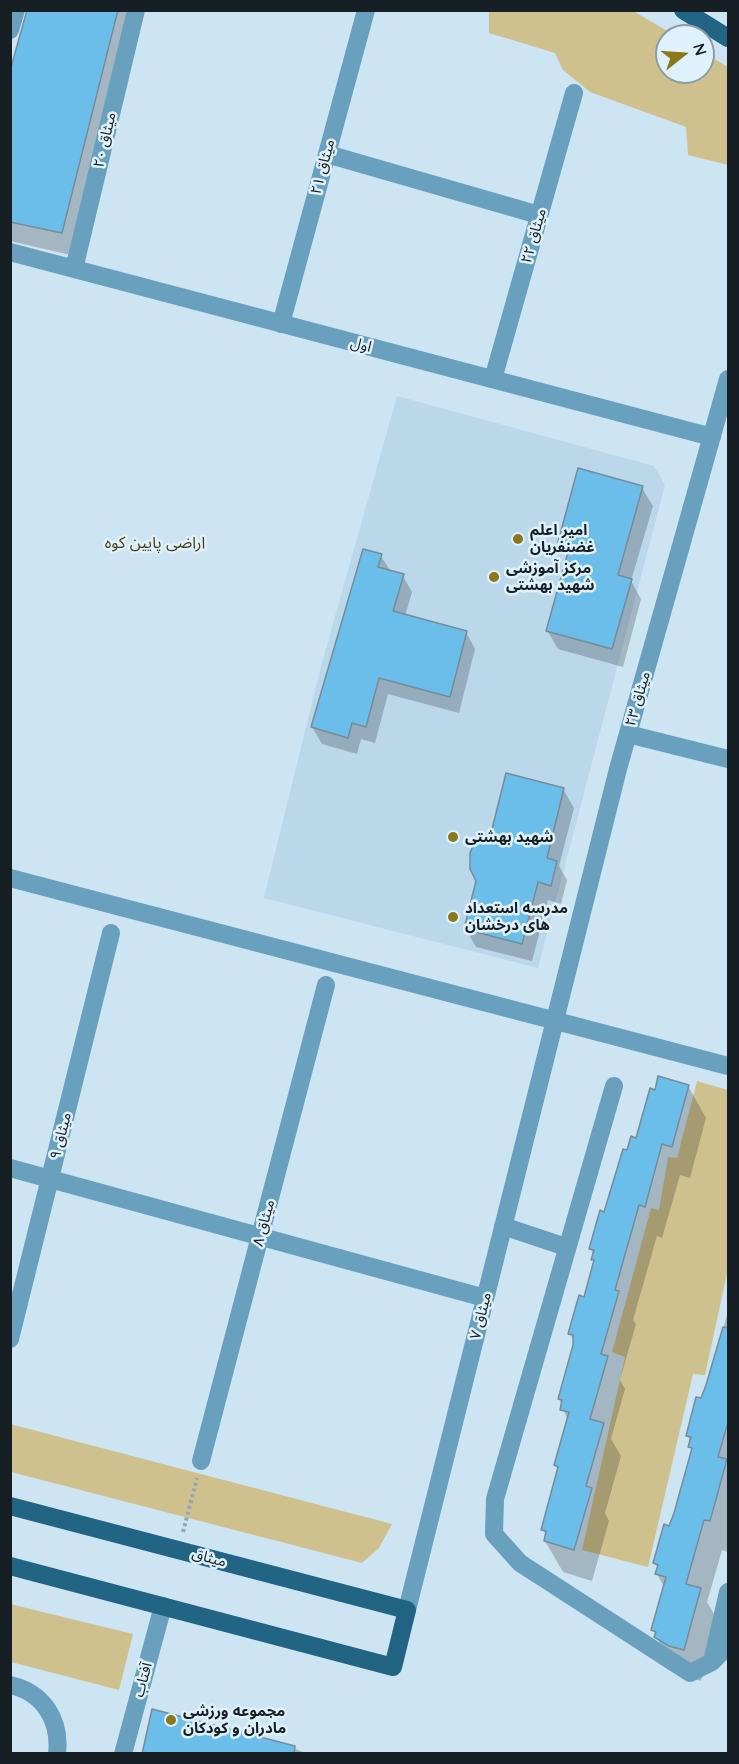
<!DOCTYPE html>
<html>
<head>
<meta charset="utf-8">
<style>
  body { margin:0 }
  #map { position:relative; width:739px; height:1764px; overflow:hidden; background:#cde4f2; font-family:Quicksand,sans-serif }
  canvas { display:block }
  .frame { position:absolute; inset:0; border:12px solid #161f23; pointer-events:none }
  .north { position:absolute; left:655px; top:24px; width:60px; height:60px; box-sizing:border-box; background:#def1fc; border:2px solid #8e9da5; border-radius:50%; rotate:73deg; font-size:16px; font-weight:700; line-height:24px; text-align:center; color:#161f23 }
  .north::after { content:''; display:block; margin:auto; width:21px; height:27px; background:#8c771b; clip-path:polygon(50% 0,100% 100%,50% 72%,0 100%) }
</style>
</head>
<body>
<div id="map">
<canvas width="739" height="1764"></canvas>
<div class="frame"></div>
<div class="north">N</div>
</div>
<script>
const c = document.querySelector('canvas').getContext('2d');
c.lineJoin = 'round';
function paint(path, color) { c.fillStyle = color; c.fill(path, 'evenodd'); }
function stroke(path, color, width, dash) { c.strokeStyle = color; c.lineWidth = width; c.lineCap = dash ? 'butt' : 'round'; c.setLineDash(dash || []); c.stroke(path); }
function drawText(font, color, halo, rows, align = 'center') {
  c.font = font + ' Quicksand,"Noto Sans Arabic",sans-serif'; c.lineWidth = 5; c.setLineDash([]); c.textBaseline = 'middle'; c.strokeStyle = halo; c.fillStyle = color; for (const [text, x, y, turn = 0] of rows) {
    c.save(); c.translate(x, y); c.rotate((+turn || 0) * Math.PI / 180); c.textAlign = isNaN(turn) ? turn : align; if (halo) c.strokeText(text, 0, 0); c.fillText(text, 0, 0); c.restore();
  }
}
paint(new Path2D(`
  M 397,396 L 654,466 L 665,485 L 538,968 L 264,898 L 320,670 Z`), '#bad8ea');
paint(new Path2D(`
  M 489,11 L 633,11 L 676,36 L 667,36 L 667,72 L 703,72 L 703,52 L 728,67 L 728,165 L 688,155 L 686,127 L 590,92 L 563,70 L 555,53 L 489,33 Z
  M 697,1081 L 728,1090 L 728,1269 L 705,1375 L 693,1374 L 648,1567 L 582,1550 L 625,1357 L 612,1352 L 651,1208 L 659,1210 L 668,1157 L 677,1158 Z
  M 10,1424 L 392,1524 L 379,1548 L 362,1563 L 11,1472 Z
  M 10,1604 L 133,1634 L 119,1690 L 11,1662 Z`), '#cfc18d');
paint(new Path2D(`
  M 28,10 L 137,10 L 75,256 L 10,241 L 10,77 Z
  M 642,488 L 653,506 L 631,581 L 641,599 L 623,667 L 558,649 L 547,630 L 568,556 L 559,541 Z
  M 381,556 L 391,572 L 403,576 L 412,592 L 405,616 L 466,632 L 475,649 L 459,713 L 388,694 L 375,743 L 361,739 L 357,754 L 322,744 L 312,727 Z
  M 563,789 L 574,808 L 559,866 L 567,880 L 561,904 L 548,900 L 532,961 L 476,947 L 465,928 Z
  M 688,1086 L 706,1118 L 690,1178 L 680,1175 L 662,1238 L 657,1236 L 633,1320 L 636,1324 L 620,1380 L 625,1389 L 611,1439 L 621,1456 L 605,1513 L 609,1521 L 592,1581 L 563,1572 L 545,1541 L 547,1536 L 543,1530 L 559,1472 L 555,1465 L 568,1421 L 559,1399 L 574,1341 L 570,1334 L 585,1298 L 594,1263 L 591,1248 L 656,1092 Z
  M 728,1311 L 728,1552 L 722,1550 L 707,1602 L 718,1621 L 701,1681 L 688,1677 L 674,1668 L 653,1630 L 664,1587 L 657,1574 L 658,1569 L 655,1563 L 670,1528 L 693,1452 L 688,1436 L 708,1385 Z
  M 292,1747 L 307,1754 L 143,1754 Z`), '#0003');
const building = new Path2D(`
  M 27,10 L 118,10 L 62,233 L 10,222 L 10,71 Z
  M 578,468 L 643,486 L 618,575 L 632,579 L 612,649 L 546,631 L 570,545 L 558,542 Z
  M 363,549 L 382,554 L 378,567 L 404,574 L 393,611 L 467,631 L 450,697 L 379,678 L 366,727 L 352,723 L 348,738 L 311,727 Z
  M 506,773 L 564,788 L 547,858 L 557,861 L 551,886 L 538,882 L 522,944 L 464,929 L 476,881 L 470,869 L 470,853 L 475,841 L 491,833 Z
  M 658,1076 L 689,1085 L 672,1147 L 662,1144 L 645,1207 L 639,1205 L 615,1290 L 619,1291 L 601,1354 L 608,1356 L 590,1419 L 604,1423 L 586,1486 L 592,1488 L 574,1550 L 544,1541 L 546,1531 L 541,1530 L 558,1467 L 554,1465 L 569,1412 L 560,1410 L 562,1400 L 558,1399 L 573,1345 L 573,1335 L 568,1334 L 579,1295 L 584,1297 L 594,1260 L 591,1260 L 594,1250 L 589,1249 L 600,1210 L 604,1212 L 623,1149 L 627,1150 L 631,1136 L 636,1138 L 650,1088 L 655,1090 Z
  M 723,1327 L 729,1328 L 729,1419 L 718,1457 L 727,1459 L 710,1521 L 704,1520 L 686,1584 L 701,1588 L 684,1650 L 669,1646 L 654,1637 L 656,1632 L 651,1630 L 666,1577 L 655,1574 L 658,1565 L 653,1563 L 664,1524 L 669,1526 L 674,1513 L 692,1448 L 688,1447 L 691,1437 L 686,1436 L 696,1397 L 701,1398 L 706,1385 Z
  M 152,1709 L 295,1746 L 294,1754 L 142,1754 Z`);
paint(building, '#6bbeea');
stroke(building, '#778c99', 1.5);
stroke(new Path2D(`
  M 183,1532 L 197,1478`), '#93a5b0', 4, [3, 3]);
stroke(new Path2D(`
  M 10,30 L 16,10
  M 327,154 L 539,215
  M 10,252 L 712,437
  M 74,269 L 136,10
  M 281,324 L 366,10
  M 493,379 L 574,93
  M 628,734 L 728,759
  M 10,878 L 728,1066
  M 614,1086 L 495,1499 L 494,1534 L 520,1563 L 690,1673 L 712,1662 L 728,1646
  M 10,1168 L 485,1298
  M 503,1226 L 566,1247
  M 10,1339 L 111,933
  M 201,1461 L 326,985
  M 407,1610 L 618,769 L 728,379
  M 712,1662 L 728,1592
  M 10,1685 C 43,1692 61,1720 57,1754
  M 123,1754 L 163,1606`), '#69a0be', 18);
stroke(new Path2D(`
  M 683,10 L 728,38
  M 10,1506 L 407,1610 L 393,1667 L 10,1566`), '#216484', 18);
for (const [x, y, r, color] of [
  [518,539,6,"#8c771b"],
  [494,577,6,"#8c771b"],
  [453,837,6,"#8c771b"],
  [453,917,6,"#8c771b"],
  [171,1720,6,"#8c771b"]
]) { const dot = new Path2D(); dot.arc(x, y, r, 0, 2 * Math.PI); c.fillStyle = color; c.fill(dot); stroke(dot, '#def1fc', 2); }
drawText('15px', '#161f23', '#def1fc', [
  ["میثاق ۲۰",105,140,-77],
  ["میثاق ۲۱",323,167,-75],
  ["میثاق ۲۲",534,236,-74],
  ["اول",361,345,15],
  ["میثاق ۲۳",638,699,-74],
  ["میثاق ۹",61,1136,-76],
  ["میثاق ۸",264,1223,-75],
  ["میثاق ۷",481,1316,-76],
  ["میثاق",209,1558,15],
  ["آفتاب",143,1680,-75]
]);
drawText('bold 15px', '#161f23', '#def1fc', [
  ["امیر اعلم",530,530],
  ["غضنفریان",530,547],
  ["مرکز آموزشی",506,568],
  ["شهید بهشتی",506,585],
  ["شهید بهشتی",465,837],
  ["مدرسه استعداد",465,908],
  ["های درخشان",465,925],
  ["مجموعه ورزشی",183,1711],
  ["مادران و کودکان",183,1728]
], 'left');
drawText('16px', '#4a3f16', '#def1fc', [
  ["اراضی پایین کوه",155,543]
]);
</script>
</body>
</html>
